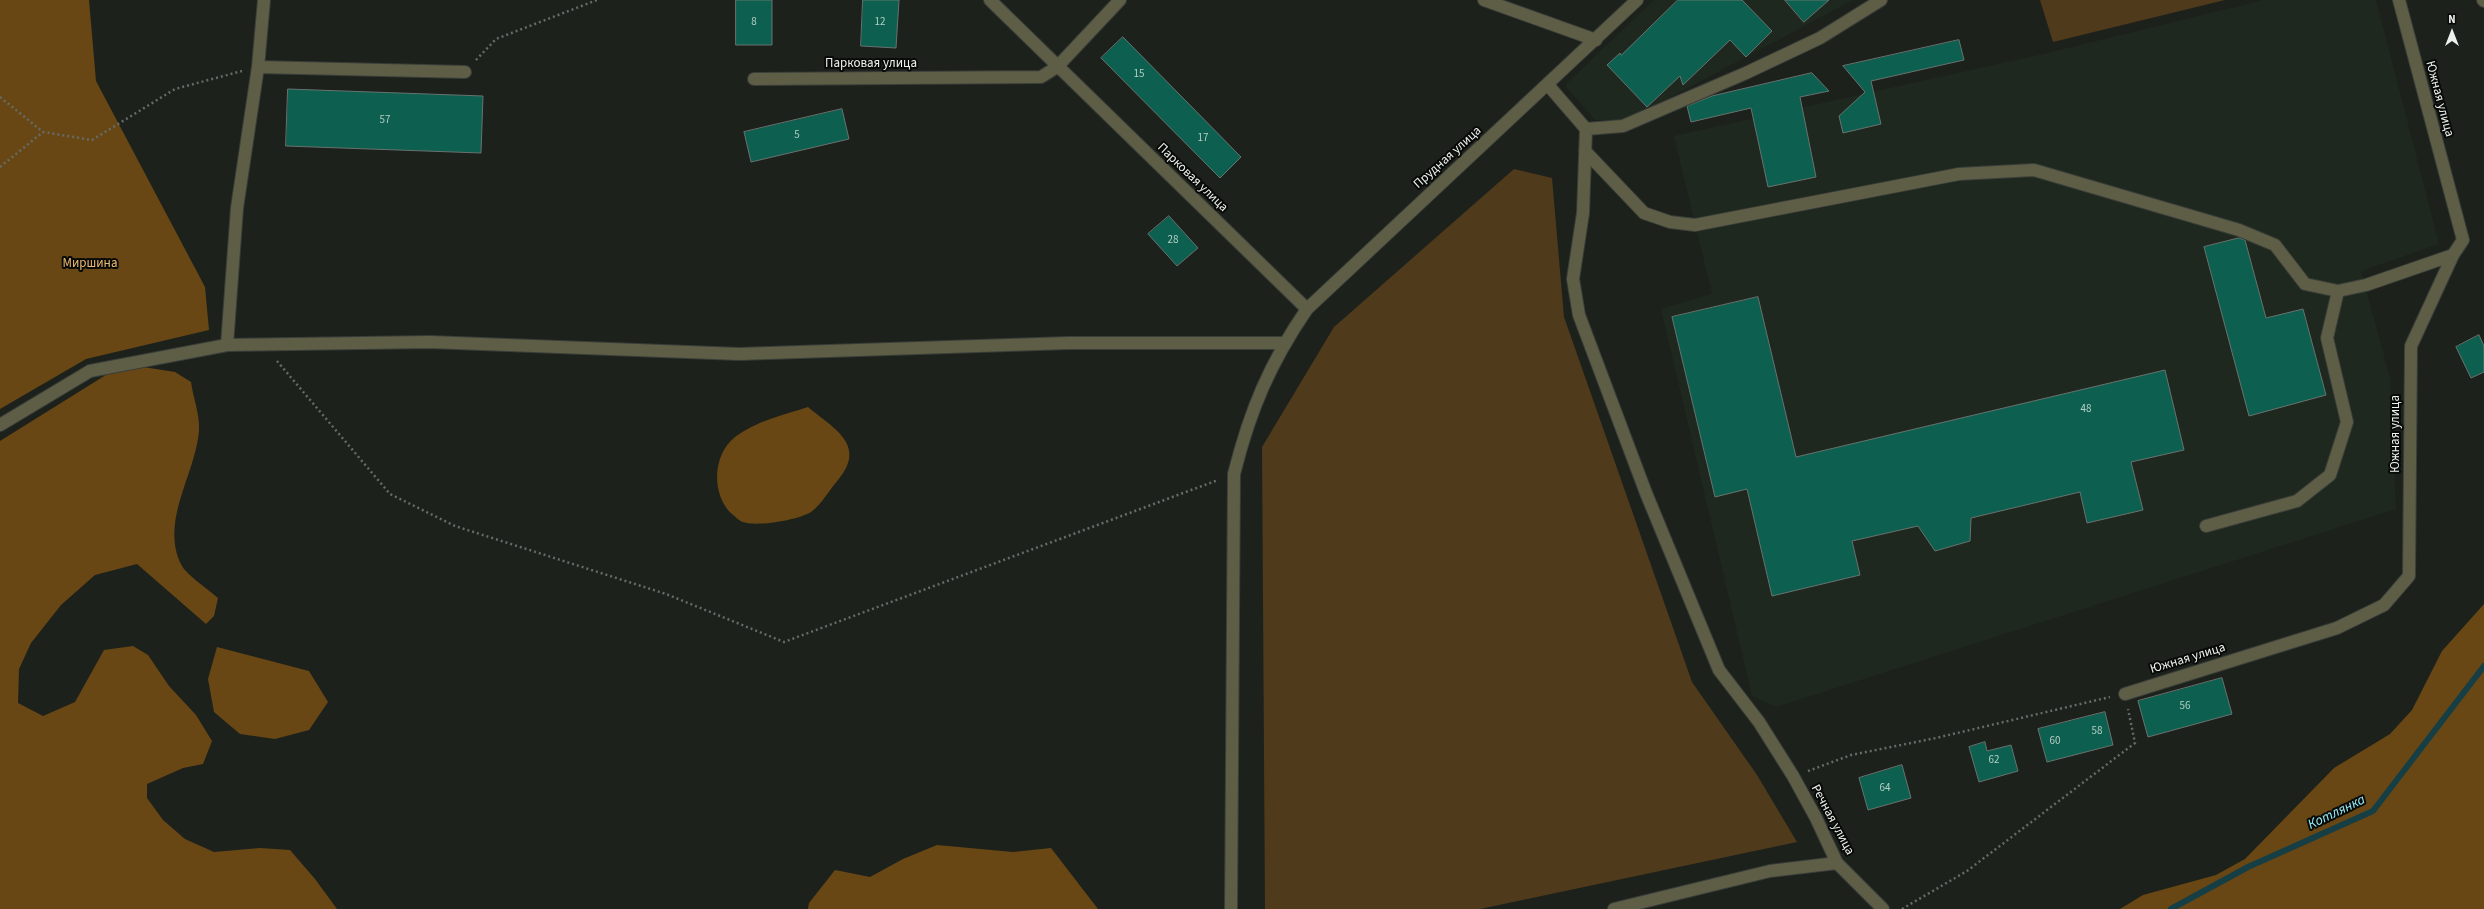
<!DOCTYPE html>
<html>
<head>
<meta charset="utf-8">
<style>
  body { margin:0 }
  #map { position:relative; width:2484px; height:909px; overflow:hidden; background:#1d211c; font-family:"Source Sans 3",sans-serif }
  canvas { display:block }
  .north { position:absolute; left:2432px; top:12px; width:40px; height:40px; -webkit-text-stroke:3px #080a08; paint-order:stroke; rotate:0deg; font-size:11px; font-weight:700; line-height:16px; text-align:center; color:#eef2ee }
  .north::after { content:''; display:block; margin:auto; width:14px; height:18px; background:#eef2ee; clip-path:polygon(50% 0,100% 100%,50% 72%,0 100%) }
</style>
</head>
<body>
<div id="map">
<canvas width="2484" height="909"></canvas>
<div class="north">N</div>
</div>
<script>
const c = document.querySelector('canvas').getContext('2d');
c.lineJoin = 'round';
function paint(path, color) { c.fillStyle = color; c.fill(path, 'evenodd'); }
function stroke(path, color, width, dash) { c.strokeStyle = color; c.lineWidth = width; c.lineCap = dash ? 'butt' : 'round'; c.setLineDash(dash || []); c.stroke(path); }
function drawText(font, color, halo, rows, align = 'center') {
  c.font = font + ' "Source Sans 3",sans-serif'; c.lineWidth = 4; c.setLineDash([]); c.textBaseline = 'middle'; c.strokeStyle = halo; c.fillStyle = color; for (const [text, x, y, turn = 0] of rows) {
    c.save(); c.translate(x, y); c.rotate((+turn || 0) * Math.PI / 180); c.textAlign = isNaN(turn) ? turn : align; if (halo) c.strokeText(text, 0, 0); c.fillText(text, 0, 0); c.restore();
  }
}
paint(new Path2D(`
  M 1654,0 L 1853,0 L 1628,120 L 1595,120 L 1565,85 Z
  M 2264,0 L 2376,0 L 2439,244 L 2361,271 L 2390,378 L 2396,509 L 1776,707 L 1752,696 L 1661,309 L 1712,294 L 1674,136 L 2043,54 Z`), '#1f281e');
paint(new Path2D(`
  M 2040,0 L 2225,0 L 2053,42 Z
  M 1514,169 L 1552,178 L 1564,317 L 1692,682 L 1757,775 L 1797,842 L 1480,909 L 1265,909 L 1262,447 L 1334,327 Z`), '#4f3a1b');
paint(new Path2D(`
  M 0,0 L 89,0 L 96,81 L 205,287 L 209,330 L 86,359 L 0,409 Z
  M 143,367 L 175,372 L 191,382 C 193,397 200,415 199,430 C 196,474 159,522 182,566 C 187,575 209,590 218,598 L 214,616 L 206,624 L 137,564 L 95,575 L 61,605 L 31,643 L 19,669 L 18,703 L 43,716 L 75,702 L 104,650 L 133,646 L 148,655 L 169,686 L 196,715 L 212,741 L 203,764 L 183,768 L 147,784 L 147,798 L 163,820 L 185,839 L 214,852 L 260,848 L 290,850 L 315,879 L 337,909 L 0,909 L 0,441 L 109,373 Z
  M 808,407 C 833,428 868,445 838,480 C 830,489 821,505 811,512 C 798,520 757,527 743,522 C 739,521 736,517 733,515 C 711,496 712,455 735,437 C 756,421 784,415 808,407 Z
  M 2484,604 L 2484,909 L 2120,909 L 2143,895 L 2216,875 L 2245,859 L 2334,768 L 2390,734 L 2412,710 L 2442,651 Z
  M 217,647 L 309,671 L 328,702 L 309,730 L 275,739 L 240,734 L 214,712 L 208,679 Z
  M 937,845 L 1013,852 L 1051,848 L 1098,909 L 808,909 L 809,903 L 835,870 L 870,877 L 903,859 Z`), '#684714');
stroke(new Path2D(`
  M 2171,909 L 2248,867 L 2373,811 L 2484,666`), '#153f45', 6);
const building = new Path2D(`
  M 736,0 L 772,0 L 772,45 L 736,45 Z
  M 863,0 L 899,0 L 896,48 L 861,46 Z
  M 1678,0 L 1742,0 L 1772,31 L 1746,57 L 1730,40 L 1683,85 L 1680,76 L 1647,107 L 1607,65 L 1620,53 L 1621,55 Z
  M 1785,0 L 1829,0 L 1804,22 Z
  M 1123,37 L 1241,157 L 1220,178 L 1101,58 Z
  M 1959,40 L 1964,60 L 1871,81 L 1881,124 L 1843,133 L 1839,116 L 1865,92 L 1843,66 Z
  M 1812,73 L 1829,91 L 1800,97 L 1816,177 L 1768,187 L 1751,108 L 1691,122 L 1687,106 L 1712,96 Z
  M 288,89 L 483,96 L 481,153 L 286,146 Z
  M 842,109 L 849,139 L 751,162 L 744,132 Z
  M 1169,216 L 1198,248 L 1177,266 L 1148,234 Z
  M 2239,238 L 2245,240 L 2266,318 L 2303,309 L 2326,395 L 2249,416 L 2204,247 Z
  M 1758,297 L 1796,457 L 2165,370 L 2184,450 L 2131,462 L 2143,510 L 2087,523 L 2080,492 L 1971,518 L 1970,541 L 1935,551 L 1918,526 L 1852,541 L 1860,575 L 1772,596 L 1747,489 L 1715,497 L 1672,317 Z
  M 2479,335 L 2484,346 L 2484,372 L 2471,378 L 2456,347 Z
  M 2222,678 L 2232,714 L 2148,737 L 2138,701 Z
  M 2105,712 L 2113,745 L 2047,762 L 2038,729 Z
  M 1985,742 L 1987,751 L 2011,745 L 2018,771 L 1979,782 L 1969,747 Z
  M 1902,765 L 1911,798 L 1868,810 L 1859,778 Z`);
paint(building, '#0d604f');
stroke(building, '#68726f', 1);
const minor = new Path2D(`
  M 990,0 L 1307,309
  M 1484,0 L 1596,40
  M 2483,0 L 2484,1
  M 258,67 L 465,72
  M 754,79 L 1041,77 L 1057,67 L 1120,0
  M 1548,85 L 1586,129 L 1583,213 L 1573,279 L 1579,315 L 1646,493 L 1719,670 L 1759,722 L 1793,776 L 1816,818 L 1837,863 L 1883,909
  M 1586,129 L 1623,126 L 1746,73 L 1820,38 L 1881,0
  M 1585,151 L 1644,213 L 1670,222 L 1695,225 L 1959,174 L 2034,170 L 2239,230 L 2275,245 L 2305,284 L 2338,291 L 2366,285 L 2453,255
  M 227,345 L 237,208 L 258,67 L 264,0
  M 0,425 L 90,371 L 227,345 L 430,342 L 739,354 L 1068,343 L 1284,343
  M 2206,526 L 2297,501 L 2330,475 L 2347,422 L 2327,338 L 2338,291
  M 2125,694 L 2337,628 L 2384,605 L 2409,576 L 2411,346 L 2453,255 L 2463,240 L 2399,0
  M 1231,909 L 1234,474 C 1250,410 1270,363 1307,309 L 1637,0
  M 1614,909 L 1770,871 L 1837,863`);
stroke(minor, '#3a3e39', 14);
stroke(new Path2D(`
  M 476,60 L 496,39 L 597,0
  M 0,97 L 43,132 L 92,140 L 175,89 L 242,71
  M 0,167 L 43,132
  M 277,361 L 390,494 L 455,526 L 666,594 L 784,642 L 1218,480
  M 1808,771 L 1851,755 L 1936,738 L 2110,697
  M 1902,909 L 1967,871 L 2135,743 L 2128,709`), '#676b67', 2.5, [2, 3]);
stroke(minor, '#5e5e47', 12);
drawText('11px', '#b6cec6', null, [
  ["8",754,23],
  ["12",880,23],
  ["15",1139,75],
  ["57",385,121],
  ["5",797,136],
  ["17",1203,139],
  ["28",1173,241],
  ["48",2086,410],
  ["56",2185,707],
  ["58",2097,732],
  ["60",2055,742],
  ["62",1994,761],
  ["64",1885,789]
]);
drawText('13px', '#eef2ee', '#080a08', [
  ["Парковая улица",871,64],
  ["Южная улица",2439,99,75],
  ["Прудная улица",1448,158,-42],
  ["Парковая улица",1192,178,44],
  ["Южная улица",2396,434,-90],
  ["Южная улица",2188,659,-17],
  ["Речная улица",1832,820,62]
]);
drawText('13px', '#eebb72', '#080a08', [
  ["Миршина",90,264]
]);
drawText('italic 14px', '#97effd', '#080a08', [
  ["Котлянка",2337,813,-26]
]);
</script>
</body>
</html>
